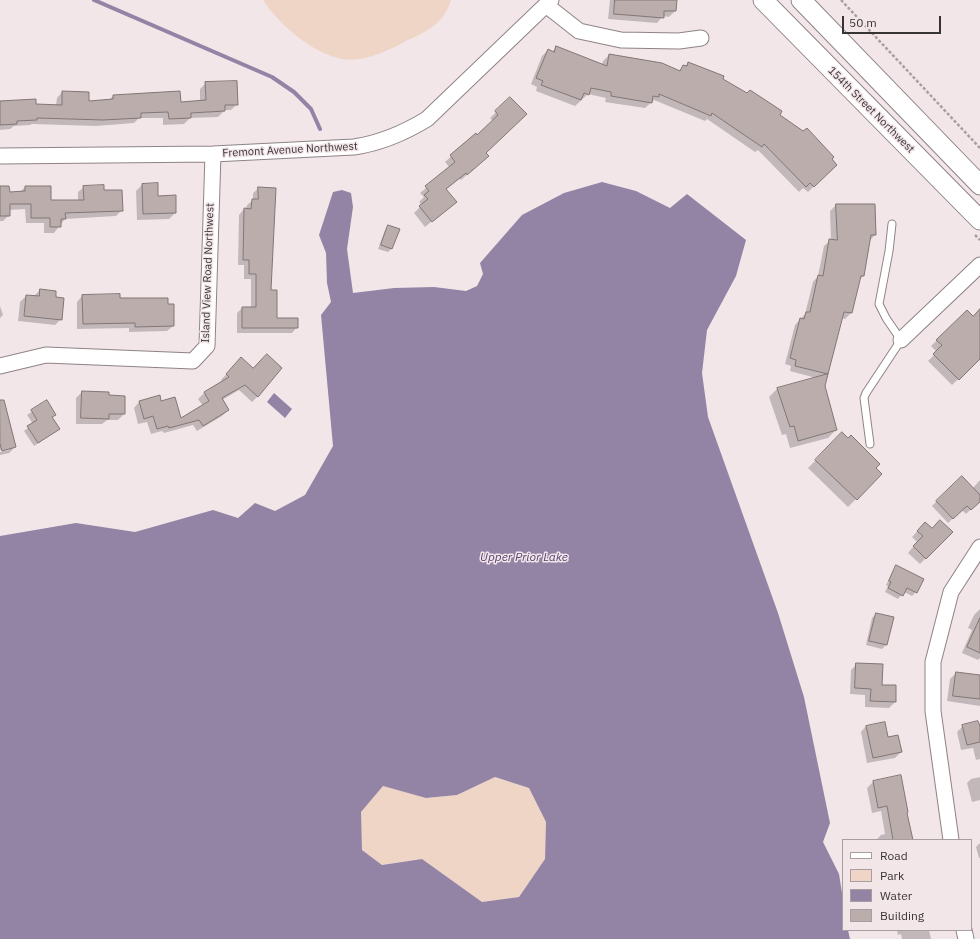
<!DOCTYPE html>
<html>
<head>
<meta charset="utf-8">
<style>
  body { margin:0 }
  #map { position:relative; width:980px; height:939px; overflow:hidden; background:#f3e6e9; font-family:"IBM Plex Sans",sans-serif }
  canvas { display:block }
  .legend { position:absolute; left:842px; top:839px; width:130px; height:92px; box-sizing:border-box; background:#f3e6e9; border:1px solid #a89ea1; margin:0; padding:5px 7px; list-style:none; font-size:12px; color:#383335 }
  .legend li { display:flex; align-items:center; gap:8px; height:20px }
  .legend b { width:20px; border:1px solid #a89ea1 }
  .scale { position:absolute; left:842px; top:16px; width:99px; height:18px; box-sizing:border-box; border:2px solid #383335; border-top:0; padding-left:5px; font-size:12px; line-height:14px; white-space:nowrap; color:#383335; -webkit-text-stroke:3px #f3e6e9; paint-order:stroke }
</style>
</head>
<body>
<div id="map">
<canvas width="980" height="939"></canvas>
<ul class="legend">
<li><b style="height:5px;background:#fff"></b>Road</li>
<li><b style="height:11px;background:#eed5c6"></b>Park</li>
<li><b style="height:11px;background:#9384a5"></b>Water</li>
<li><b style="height:11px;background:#baadac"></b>Building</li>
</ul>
<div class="scale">50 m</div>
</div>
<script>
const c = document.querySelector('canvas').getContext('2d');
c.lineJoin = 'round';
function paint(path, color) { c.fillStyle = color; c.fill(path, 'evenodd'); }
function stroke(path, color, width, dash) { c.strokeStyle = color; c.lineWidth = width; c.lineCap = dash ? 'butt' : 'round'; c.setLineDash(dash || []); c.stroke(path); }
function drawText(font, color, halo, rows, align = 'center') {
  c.font = font + ' "IBM Plex Sans",sans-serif'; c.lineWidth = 3; c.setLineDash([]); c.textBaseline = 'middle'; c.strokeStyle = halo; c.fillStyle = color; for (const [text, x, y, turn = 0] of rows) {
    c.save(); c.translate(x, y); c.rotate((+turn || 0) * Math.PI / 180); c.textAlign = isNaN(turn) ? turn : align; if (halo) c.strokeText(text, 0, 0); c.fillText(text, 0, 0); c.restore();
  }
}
paint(new Path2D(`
  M 263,0 L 451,0 C 444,23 428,31 408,40 C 393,48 377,56 360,59 C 326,66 280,27 263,0 Z
  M 495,777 L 529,788 L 546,822 L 545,859 L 519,897 L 482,902 L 422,859 L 382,865 L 362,850 L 360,812 L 383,786 L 427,798 L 457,795 Z`), '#eed5c6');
paint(new Path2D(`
  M 602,182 L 636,191 L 670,208 L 687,194 L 746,240 L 736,276 L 707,330 L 702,373 L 708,417 L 778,613 L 804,697 L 830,823 L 823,842 L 839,874 L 843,899 L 843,930 L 848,930 L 850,939 L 0,939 L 0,536 L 76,523 L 135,532 L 213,510 L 238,518 L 255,503 L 275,511 L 305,495 L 333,446 L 321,315 L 331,302 L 327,283 L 326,253 L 319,235 L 333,192 L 342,190 L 351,193 L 353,207 L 347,249 L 353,293 L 394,288 L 434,287 L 466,291 L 477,286 L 483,274 L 480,263 L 522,215 L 564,193 ZM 495,777 L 529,788 L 546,822 L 545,859 L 519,897 L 482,902 L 422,859 L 382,865 L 362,850 L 361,812 L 383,786 L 426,798 L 457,795 Z
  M 274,393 L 292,409 L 285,418 L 267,402 Z`), '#9384a5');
paint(new Path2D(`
  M 610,0 L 676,0 L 675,11 L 669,17 L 663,16 L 657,23 L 608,19 Z
  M 556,47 L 602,65 L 603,61 L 609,55 L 678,71 L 689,63 L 722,80 L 779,115 L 836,165 L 808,192 L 803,188 L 799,192 L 758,150 L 755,152 L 707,119 L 705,121 L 654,100 L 645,108 L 605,102 L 606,98 L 588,94 L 575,106 L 536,91 L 537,87 L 531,84 L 542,56 L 548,50 L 552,52 Z
  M 206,83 L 237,104 L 231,110 L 225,110 L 218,117 L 190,118 L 184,124 L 163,125 L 163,118 L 139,118 L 134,123 L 96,126 L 32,124 L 30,125 L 14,126 L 10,129 L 0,130 L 0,102 L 56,105 L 57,98 L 62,92 L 88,102 L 109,100 L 113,96 L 180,103 L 200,102 L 200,89 Z
  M 510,99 L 481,162 L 461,180 L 459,179 L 445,190 L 455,202 L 425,227 L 414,213 L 422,205 L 419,202 L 424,197 L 420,193 L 450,168 L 445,162 L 475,134 L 477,136 L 493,121 L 490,118 Z
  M 142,185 L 175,213 L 169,219 L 137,220 L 136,191 Z
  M 25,187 L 50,201 L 78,201 L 78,192 L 84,187 L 103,191 L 122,210 L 116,216 L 65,219 L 54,233 L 44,233 L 44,223 L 26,223 L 25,209 L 9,210 L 9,215 L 3,221 L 0,221 L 0,193 L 20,192 Z
  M 259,188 L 270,291 L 276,319 L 297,327 L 292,333 L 237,333 L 237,313 L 242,308 L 251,308 L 251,279 L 244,279 L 244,265 L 238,265 L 239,215 L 244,209 L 246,209 L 247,205 L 253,200 L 253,193 Z
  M 836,205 L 875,235 L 869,241 L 863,276 L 859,280 L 851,313 L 845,319 L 841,318 L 827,374 L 824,376 L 824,386 L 836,430 L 828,438 L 790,448 L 786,434 L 782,435 L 769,397 L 777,389 L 816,378 L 790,371 L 791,366 L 785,364 L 795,325 L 805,314 L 813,282 L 818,276 L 824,246 L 831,240 L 830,211 Z
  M 388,226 L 391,249 L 388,252 L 378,249 L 385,230 Z
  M 40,290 L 55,297 L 61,319 L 55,325 L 18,321 L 20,302 L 26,296 L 34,296 Z
  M 82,296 L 167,305 L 173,326 L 167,331 L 129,332 L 129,328 L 77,329 L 77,302 Z
  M 0,306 L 3,315 L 0,318 Z
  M 967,311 L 973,318 L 980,311 L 980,358 L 952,385 L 928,361 L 937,352 L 931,346 Z
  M 235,365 L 258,396 L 252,402 L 239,390 L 222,400 L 228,410 L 222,416 L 197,431 L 193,425 L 164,433 L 162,431 L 151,434 L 147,422 L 138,424 L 134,408 L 139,402 L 161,402 L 180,419 L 203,406 L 198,399 L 204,393 L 223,382 L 221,380 Z
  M 82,392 L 108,396 L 124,414 L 118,420 L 107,420 L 102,424 L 76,424 L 76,398 Z
  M 46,402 L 55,432 L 34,446 L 24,431 L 33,424 L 27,415 Z
  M 0,410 L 15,447 L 9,453 L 0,455 L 0,452 L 9,450 L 9,448 L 0,450 Z
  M 842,434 L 881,474 L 848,507 L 808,468 Z
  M 961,477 L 972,489 L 980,480 L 980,500 L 966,514 L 962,510 L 948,523 L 932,506 Z
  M 925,523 L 932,529 L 951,532 L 920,564 L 908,553 L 917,542 L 912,537 Z
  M 896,566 L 916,592 L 912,596 L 904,592 L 898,599 L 885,592 L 888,586 L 886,585 Z
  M 980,609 L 980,658 L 978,660 L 962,653 L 972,630 L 968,628 L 974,615 Z
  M 876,614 L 893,618 L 886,645 L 882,649 L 866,645 L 872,618 Z
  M 857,664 L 881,686 L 895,702 L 889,708 L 865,707 L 865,695 L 850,694 L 851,670 Z
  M 956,673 L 980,676 L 980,706 L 947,701 L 950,679 Z
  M 866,726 L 887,738 L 901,752 L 895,758 L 867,763 L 861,732 Z
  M 963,726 L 980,727 L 980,759 L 976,760 L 973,748 L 961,750 L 957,732 Z
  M 900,777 L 912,840 L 876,840 L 881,835 L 885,834 L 881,811 L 872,813 L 867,788 L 873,782 Z
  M 980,777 L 980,800 L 972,802 L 967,783 L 971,779 Z
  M 980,843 L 980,858 L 979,858 L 976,847 Z
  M 897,930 L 929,930 L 931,939 L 902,939 L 901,934 L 898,935 Z`), '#0003');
stroke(new Path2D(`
  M 94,0 L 272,77 L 294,92 L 311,109 L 320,129`), '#9384a5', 4);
const building = new Path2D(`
  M 615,0 L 677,0 L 676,11 L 664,11 L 664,18 L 614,14 Z
  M 556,46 L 607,66 L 609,54 L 662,63 L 680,71 L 683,65 L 687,66 L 688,62 L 724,76 L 723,79 L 747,93 L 750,90 L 782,111 L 780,115 L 803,131 L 807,128 L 834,157 L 832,159 L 837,165 L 814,187 L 810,183 L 806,187 L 764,144 L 762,147 L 712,113 L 711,116 L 659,94 L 659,97 L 653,96 L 652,103 L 611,96 L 611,92 L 591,88 L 589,95 L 584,93 L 581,100 L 541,85 L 543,81 L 536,78 L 548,49 L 554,52 Z
  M 237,81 L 238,105 L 225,105 L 225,111 L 191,113 L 191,118 L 169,119 L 168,112 L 141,113 L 141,118 L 103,120 L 37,118 L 37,120 L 17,121 L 17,124 L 0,125 L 0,101 L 36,99 L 36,104 L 62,105 L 62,91 L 89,92 L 89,101 L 113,99 L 113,95 L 180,91 L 181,102 L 206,100 L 205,82 Z
  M 510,97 L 527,114 L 486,153 L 489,156 L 467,175 L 466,173 L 446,189 L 457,202 L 432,222 L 419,206 L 428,199 L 424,195 L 429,191 L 425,186 L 455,162 L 450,155 L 476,133 L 477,135 L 498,115 L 495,111 Z
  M 158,183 L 158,196 L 176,195 L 176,213 L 143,214 L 142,184 Z
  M 104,185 L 104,190 L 122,190 L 123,211 L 65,213 L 66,219 L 61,219 L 61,227 L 50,227 L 50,218 L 31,218 L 31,204 L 10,204 L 10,216 L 0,216 L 0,186 L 9,186 L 10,192 L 25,191 L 25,186 L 51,186 L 51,200 L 84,200 L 83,186 Z
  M 258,187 L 276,188 L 271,290 L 277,290 L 277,318 L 298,318 L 298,328 L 242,328 L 242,307 L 256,307 L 256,274 L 249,274 L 249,260 L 243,260 L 244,208 L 251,209 L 252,199 L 258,199 Z
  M 836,204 L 875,204 L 876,235 L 871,235 L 864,276 L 861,276 L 852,313 L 844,312 L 828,374 L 795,366 L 796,360 L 790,358 L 800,318 L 804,319 L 806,312 L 810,312 L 818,275 L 823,276 L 829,239 L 837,240 Z
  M 388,225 L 400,229 L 392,249 L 381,245 Z
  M 40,289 L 56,291 L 56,297 L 64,298 L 62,320 L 24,316 L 26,295 L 39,296 Z
  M 120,294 L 120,298 L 168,298 L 168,304 L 174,304 L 174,326 L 135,327 L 135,323 L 83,324 L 82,295 Z
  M 980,309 L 980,359 L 959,380 L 933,354 L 942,345 L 936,340 L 967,310 L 973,316 Z
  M 267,354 L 282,368 L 258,397 L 245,385 L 222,398 L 229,410 L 203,426 L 199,420 L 169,428 L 168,426 L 157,429 L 153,416 L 144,419 L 139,401 L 160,395 L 161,401 L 175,397 L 181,418 L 209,401 L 204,392 L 229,377 L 226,374 L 241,357 L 253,368 Z
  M 828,374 L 825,386 L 837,430 L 798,441 L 794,426 L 790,427 L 777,388 Z
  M 82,391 L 109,392 L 109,395 L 125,396 L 125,414 L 109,414 L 109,419 L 81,418 Z
  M 0,400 L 4,400 L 16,447 L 2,451 L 0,444 Z
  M 47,400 L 56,415 L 52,417 L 60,429 L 38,443 L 27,426 L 37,420 L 31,410 Z
  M 842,432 L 848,438 L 851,435 L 880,464 L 876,468 L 882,474 L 857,500 L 815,460 Z
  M 962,476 L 980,495 L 980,502 L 971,510 L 967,506 L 953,519 L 936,501 Z
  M 940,520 L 953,532 L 926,559 L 913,546 L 923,536 L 917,531 L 925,522 L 932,528 Z
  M 896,565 L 924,579 L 917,593 L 907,588 L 903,596 L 888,588 L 891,582 L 889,581 Z
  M 876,613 L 894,617 L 887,645 L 869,641 Z
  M 980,618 L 980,653 L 967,647 Z
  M 856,663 L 883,664 L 882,685 L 896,685 L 896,702 L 870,701 L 871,689 L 855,688 Z
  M 956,672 L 980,675 L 980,699 L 953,696 Z
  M 978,721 L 980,726 L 980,742 L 967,745 L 962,725 Z
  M 885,722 L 888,737 L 898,735 L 902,752 L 873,758 L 866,726 Z
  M 901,775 L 908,812 L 907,813 L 913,840 L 893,840 L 887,806 L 878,808 L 873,781 Z`);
paint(building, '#baadac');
stroke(building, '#827675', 1);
const service = new Path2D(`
  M 870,444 L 864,398 L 866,393 L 901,340 L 886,318 L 879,304 L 889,251 L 892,224`);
const minor = new Path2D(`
  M 546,5 L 579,31 L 621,40 L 679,41 L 701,38
  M 0,156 L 213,154 L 354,147 C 381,143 404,133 427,119 L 551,0
  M 901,340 L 980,265
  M 0,366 L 46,355 L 193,361 L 207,346 L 213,154
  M 951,840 L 933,711 L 933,662 L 951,592 L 980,547
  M 964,930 L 966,939`);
const tertiary = new Path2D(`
  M 763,0 L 980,220
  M 801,0 L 980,185`);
stroke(service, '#8e8386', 9);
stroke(minor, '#8e8386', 17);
stroke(tertiary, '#8e8386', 21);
stroke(new Path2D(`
  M 841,0 L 980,148
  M 975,235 L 980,240`), '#a99fa2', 2.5, [3, 2]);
stroke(service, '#fff', 7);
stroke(minor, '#fff', 15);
stroke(tertiary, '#fff', 19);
drawText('11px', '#383335', '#f3e6e9', [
  ["154th Street Northwest",871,110,45],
  ["Fremont Avenue Northwest",290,150,-3],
  ["Island View Road Northwest",208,273,-88]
]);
drawText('italic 12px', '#5a4272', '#f3e6e9', [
  ["Upper Prior Lake",524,558]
]);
</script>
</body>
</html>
